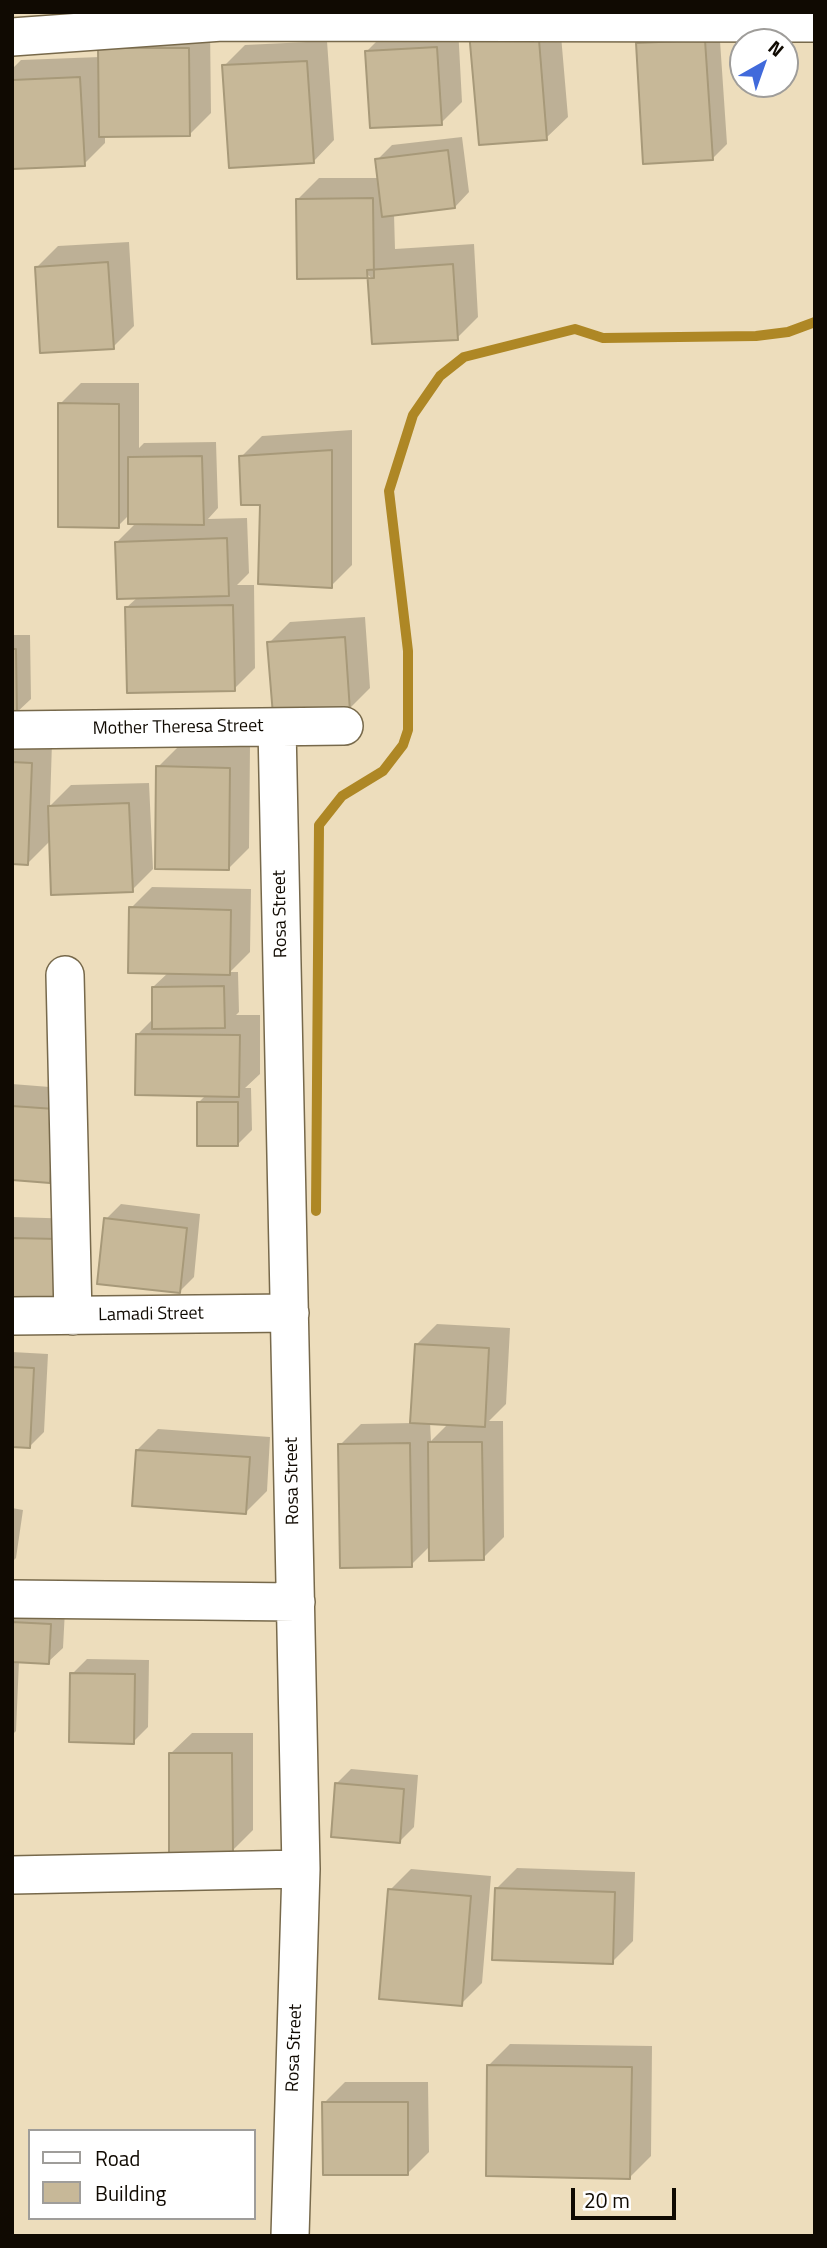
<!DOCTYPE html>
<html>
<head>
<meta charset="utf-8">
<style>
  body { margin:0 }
  #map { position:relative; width:827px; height:2248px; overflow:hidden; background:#edddbc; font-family:"Titillium Web",sans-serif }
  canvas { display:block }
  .frame { position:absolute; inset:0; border:14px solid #100a02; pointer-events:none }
  .legend { position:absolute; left:28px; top:2129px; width:228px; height:91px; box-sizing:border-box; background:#fff; border:2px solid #9f9d9a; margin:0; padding:9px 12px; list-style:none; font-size:21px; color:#100a02 }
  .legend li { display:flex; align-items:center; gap:14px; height:35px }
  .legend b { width:35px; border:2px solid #9f9d9a }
  .north { position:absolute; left:729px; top:28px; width:70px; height:70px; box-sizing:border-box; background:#fff; border:2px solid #9f9d9a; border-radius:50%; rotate:40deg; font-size:19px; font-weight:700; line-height:28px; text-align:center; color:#100a02 }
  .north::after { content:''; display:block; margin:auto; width:24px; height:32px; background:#416adb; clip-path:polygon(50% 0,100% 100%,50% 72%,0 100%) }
  .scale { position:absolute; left:571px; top:2188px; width:105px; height:32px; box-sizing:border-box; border:4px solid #100a02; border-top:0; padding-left:9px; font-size:21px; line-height:24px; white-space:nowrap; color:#100a02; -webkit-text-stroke:5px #fff; paint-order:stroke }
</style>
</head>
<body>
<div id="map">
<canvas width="827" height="2248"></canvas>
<div class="frame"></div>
<ul class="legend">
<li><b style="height:9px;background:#fff"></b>Road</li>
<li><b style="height:19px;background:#c7b898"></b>Building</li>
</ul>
<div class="north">N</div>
<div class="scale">20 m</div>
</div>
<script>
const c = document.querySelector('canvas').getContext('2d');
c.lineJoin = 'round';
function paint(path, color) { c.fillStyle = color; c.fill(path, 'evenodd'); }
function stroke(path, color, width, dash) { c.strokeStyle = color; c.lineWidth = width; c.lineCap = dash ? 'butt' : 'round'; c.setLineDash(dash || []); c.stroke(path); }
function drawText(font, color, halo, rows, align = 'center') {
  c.font = font + ' "Titillium Web",sans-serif'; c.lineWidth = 7; c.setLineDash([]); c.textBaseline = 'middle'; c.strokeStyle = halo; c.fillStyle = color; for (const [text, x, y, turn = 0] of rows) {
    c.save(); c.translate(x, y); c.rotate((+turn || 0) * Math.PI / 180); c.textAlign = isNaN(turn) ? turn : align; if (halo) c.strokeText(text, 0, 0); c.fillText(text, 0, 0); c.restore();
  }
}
paint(new Path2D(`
  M 492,12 L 559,12 L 568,117 L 546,138 Z
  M 719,26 L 727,144 L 712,159 L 638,44 L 653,30 Z
  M 210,27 L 211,113 L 190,134 L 105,135 L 105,143 L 84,164 L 12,167 L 12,69 L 21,60 L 100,57 L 100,49 Z
  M 458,27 L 462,102 L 441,123 L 367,51 L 388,30 Z
  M 327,41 L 334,140 L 313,162 L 224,66 L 245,45 Z
  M 462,137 L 469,192 L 455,207 L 394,214 L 395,249 L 474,244 L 478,317 L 457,338 L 369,276 L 298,199 L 319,178 L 379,178 L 377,160 L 392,145 Z
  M 129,242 L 134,326 L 113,347 L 37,267 L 58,246 Z
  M 81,383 L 139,383 L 139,448 L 144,443 L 216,442 L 218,508 L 208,519 L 247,518 L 249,573 L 237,585 L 254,585 L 255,668 L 234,689 L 127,607 L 138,597 L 117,542 L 137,522 L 130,514 L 118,526 L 60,404 Z
  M 352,430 L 352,565 L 331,586 L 262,503 L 241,457 L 262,436 Z
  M 365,617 L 370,688 L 349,709 L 269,643 L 290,622 Z
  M 12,635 L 30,635 L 31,699 L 16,713 L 12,713 Z
  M 12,741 L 52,742 L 50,806 L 71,785 L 149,783 L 153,869 L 132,890 L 51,840 L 28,863 L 12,862 Z
  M 179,746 L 250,747 L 249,848 L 228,869 L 158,767 Z
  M 152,887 L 251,889 L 250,952 L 230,972 L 238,972 L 239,1012 L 236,1015 L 260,1015 L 260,1074 L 245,1088 L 251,1088 L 252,1130 L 237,1145 L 198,1103 L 207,1094 L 138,1034 L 154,1018 L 153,987 L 169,972 L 131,908 Z
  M 12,1084 L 75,1089 L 70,1160 L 49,1181 L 12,1178 Z
  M 121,1204 L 200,1214 L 194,1277 L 179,1292 L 106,1219 Z
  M 12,1217 L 80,1219 L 12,1300 Z
  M 437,1324 L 510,1328 L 506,1404 L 489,1421 L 503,1421 L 504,1537 L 483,1558 L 431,1545 L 411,1565 L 340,1445 L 361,1424 L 412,1423 L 416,1345 ZM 430,1422 L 449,1423 L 431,1441 Z
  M 12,1352 L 48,1354 L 44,1432 L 30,1446 L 12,1446 Z
  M 158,1429 L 270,1437 L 267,1491 L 246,1512 L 137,1450 Z
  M 12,1508 L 23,1510 L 16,1558 L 12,1562 Z
  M 65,1610 L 63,1648 L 48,1662 L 19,1661 L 16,1731 L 12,1735 L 12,1614 Z
  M 87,1659 L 149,1660 L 148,1727 L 133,1742 L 72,1674 Z
  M 192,1733 L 253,1733 L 253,1830 L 232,1851 L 170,1754 Z
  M 351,1769 L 418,1775 L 414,1827 L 400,1841 L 336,1784 Z
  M 517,1868 L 635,1872 L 633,1941 L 612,1962 L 496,1889 Z
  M 411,1869 L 491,1876 L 482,1983 L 461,2004 L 390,1890 Z
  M 510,2044 L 652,2046 L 651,2156 L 630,2177 L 489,2065 Z
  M 345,2082 L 428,2082 L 429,2152 L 408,2173 L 324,2103 Z`), '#0003');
stroke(new Path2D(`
  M 316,1211 L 319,825 L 342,796 L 383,771 L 403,745 L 408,730 L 408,651 L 389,491 L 413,415 L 440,376 L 464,357 L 575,329 L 603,338 L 756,336 L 788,332 L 815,322`), '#ae8725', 10);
const building = new Path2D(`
  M 538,27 L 547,140 L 479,145 L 469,32 Z
  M 705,40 L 713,160 L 643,164 L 636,43 Z
  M 437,47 L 442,125 L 370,128 L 365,51 Z
  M 98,48 L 189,48 L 190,136 L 99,137 Z
  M 307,61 L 314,163 L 229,168 L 222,65 Z
  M 80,77 L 85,166 L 12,169 L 12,80 Z
  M 448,150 L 455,208 L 382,217 L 375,159 Z
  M 373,198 L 374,278 L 297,279 L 296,199 Z
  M 108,262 L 114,349 L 40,353 L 35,267 Z
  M 453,264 L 458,340 L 372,344 L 367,270 Z
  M 58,403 L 119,404 L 119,528 L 58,527 Z
  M 332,450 L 332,588 L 258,584 L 260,505 L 241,505 L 239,456 Z
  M 202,456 L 204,525 L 128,524 L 128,457 Z
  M 227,538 L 229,596 L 117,599 L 115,542 Z
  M 233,605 L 235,691 L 127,693 L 125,607 Z
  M 345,637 L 350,711 L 273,715 L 267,642 Z
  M 12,649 L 16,649 L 17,715 L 12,715 Z
  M 12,762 L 32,763 L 28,865 L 12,864 Z
  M 156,766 L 230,768 L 229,870 L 155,869 Z
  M 129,803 L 133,892 L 51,895 L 48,806 Z
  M 129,907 L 231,910 L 230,975 L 128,973 Z
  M 224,986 L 225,1028 L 152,1029 L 152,987 Z
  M 136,1034 L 240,1035 L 239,1097 L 135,1095 Z
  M 197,1102 L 238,1102 L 238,1146 L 197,1146 Z
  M 12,1106 L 55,1109 L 50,1183 L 12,1180 Z
  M 104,1218 L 187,1228 L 180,1293 L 97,1284 Z
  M 12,1238 L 60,1239 L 58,1303 L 12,1302 Z
  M 415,1344 L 489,1348 L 485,1427 L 410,1423 Z
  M 12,1367 L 34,1368 L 30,1448 L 12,1447 Z
  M 428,1442 L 482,1442 L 484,1560 L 429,1561 Z
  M 410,1443 L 412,1567 L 340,1568 L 338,1444 Z
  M 136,1450 L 250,1457 L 246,1514 L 132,1506 Z
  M 12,1622 L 51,1624 L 49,1664 L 12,1662 Z
  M 70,1673 L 135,1674 L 134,1744 L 69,1742 Z
  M 169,1753 L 232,1753 L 233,1853 L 169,1853 Z
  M 335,1783 L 404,1789 L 400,1843 L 331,1837 Z
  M 495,1888 L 615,1892 L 613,1964 L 492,1960 Z
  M 388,1889 L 471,1896 L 462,2006 L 379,1999 Z
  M 487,2065 L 632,2067 L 630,2179 L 486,2176 Z
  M 322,2102 L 408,2102 L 408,2175 L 323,2175 Z`);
paint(building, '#c7b898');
stroke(building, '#a79979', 2);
const minor = new Path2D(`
  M 12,37 L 222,22 L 815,23
  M 277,727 L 301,1869 L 290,2236
  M 12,730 L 344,726
  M 65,975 L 73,1316
  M 12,1316 L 290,1313
  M 12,1599 L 296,1602
  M 12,1875 L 301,1869`);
stroke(minor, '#77694b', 40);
stroke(minor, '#fff', 37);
drawText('18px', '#100a02', '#fff', [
  ["Mother Theresa Street",178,728,-1],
  ["Rosa Street",281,914,-91],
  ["Lamadi Street",151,1315,-1],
  ["Rosa Street",293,1481,-91],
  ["Rosa Street",295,2048,-88]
]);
</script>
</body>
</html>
